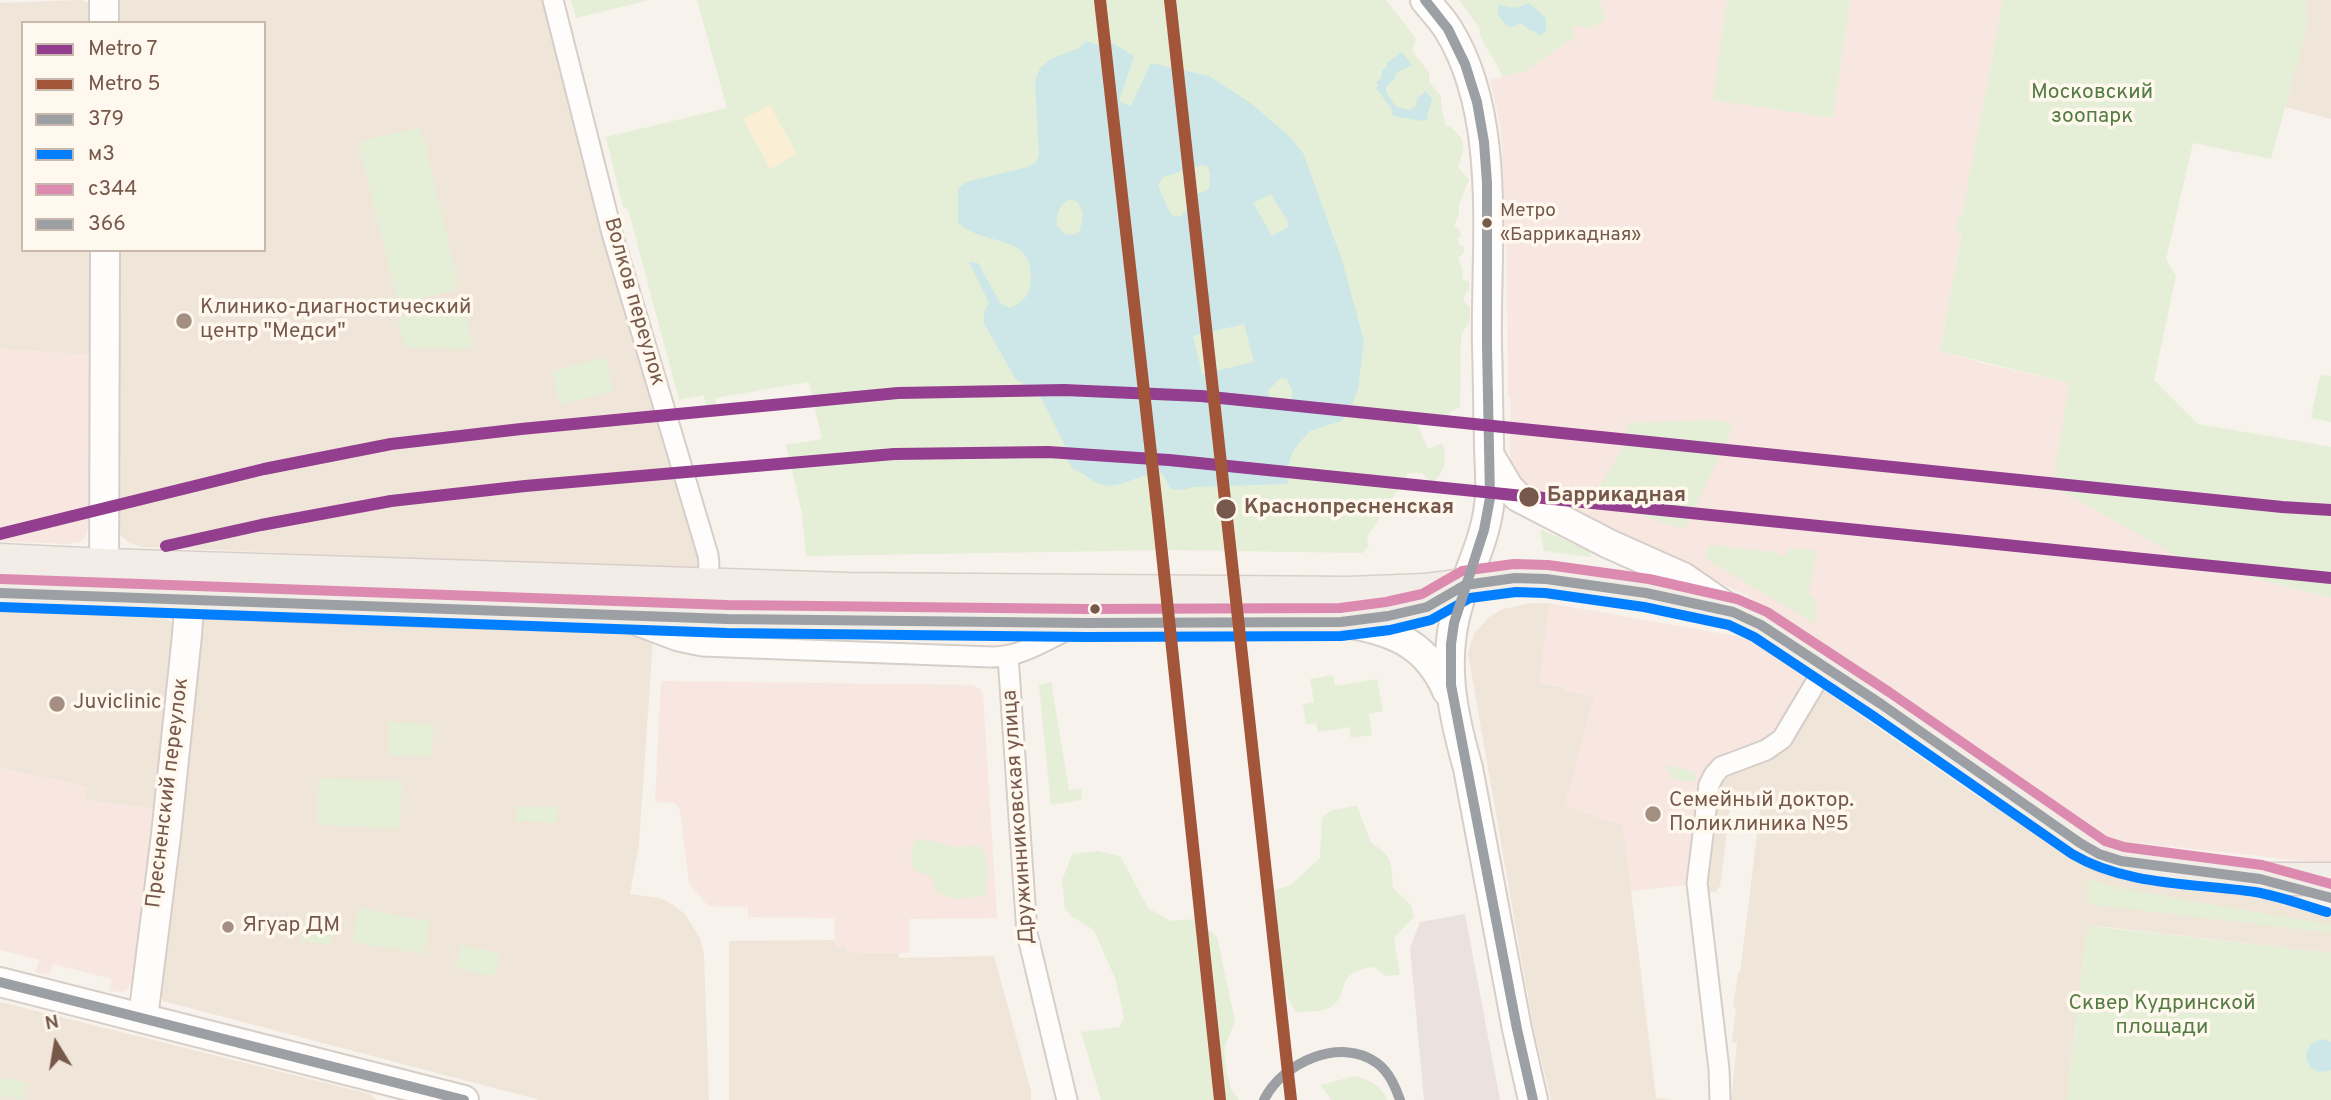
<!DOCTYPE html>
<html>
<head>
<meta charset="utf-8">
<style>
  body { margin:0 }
  #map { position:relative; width:2331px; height:1100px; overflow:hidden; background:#f7f2ec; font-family:Overpass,sans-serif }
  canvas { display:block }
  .legend { position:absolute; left:21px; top:21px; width:245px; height:231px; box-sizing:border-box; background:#fff8ee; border:2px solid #c9b8ad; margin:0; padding:9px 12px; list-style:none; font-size:21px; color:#77594b }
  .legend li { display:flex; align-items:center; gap:14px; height:35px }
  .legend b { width:35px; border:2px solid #c9b8ad }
  .north { position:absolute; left:21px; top:1009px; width:70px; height:70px; -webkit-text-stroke:5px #fff8ee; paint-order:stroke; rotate:349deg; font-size:19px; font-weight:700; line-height:28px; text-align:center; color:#77594b }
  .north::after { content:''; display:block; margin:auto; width:24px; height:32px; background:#77594b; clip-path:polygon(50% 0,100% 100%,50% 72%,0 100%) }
</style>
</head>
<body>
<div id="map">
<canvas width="2331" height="1100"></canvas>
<ul class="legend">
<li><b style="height:9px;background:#943e90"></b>Metro 7</li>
<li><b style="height:9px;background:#a35539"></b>Metro 5</li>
<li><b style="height:9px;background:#9ca0a5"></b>379</li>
<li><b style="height:9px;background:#027fff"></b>м3</li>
<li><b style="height:9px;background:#dd8ab0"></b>с344</li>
<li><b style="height:9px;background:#9ca0a5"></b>366</li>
</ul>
<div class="north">N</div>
</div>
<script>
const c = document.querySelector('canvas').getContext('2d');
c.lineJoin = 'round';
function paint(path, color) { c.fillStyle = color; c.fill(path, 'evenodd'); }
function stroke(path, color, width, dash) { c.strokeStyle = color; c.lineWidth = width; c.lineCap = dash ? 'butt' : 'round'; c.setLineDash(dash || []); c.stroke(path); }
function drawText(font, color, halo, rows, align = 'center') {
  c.font = font + ' Overpass,sans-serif'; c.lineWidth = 7; c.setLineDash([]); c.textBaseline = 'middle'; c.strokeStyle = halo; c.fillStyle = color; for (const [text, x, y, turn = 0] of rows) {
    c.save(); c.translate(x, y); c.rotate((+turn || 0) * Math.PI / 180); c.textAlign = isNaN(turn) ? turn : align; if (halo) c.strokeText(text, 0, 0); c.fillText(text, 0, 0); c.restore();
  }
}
paint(new Path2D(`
  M 81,0 L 90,4 L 95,23 L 23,23 L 23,250 L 93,250 L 92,355 L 0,349 L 0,3 Z
  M 117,0 L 543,0 L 612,269 L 694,542 L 703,563 L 699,567 L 690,570 L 141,547 L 130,543 L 121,536 L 117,527 L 117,250 L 264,250 L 264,23 L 117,23 Z
  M 2305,0 L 2331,0 L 2331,119 L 2285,107 L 2308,24 Z
  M 1532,603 L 1549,603 L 1540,683 L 1565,687 L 1565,691 L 1594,696 L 1623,825 L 1656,1098 L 1672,1100 L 1551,1100 L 1535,1034 L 1522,963 L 1468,653 L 1474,634 L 1489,617 L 1503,609 Z
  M 0,608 L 161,615 L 177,626 L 175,669 L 169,676 L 153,809 L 84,800 L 87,787 L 0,768 Z
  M 220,613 L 643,633 L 653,639 L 639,844 L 630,894 L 660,898 L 673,905 L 685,914 L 700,938 L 704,954 L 709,1100 L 540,1100 L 163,1001 L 160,992 L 199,628 L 207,617 Z
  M 1822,689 L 1984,801 L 2020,814 L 2132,877 L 2331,910 L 2331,953 L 2097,926 L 2086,933 L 2067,1100 L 1731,1100 L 1737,1043 L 1732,1042 L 1736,1009 L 1733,1008 L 1738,973 L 1740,973 L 1760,810 L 1730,807 L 1720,886 L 1715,892 L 1709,892 L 1705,884 L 1718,782 Z
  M 835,940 L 835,947 L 847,947 L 847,952 L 899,953 L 899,958 L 994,956 L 1031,1091 L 1031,1100 L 729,1100 L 729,941 Z
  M 0,1002 L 370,1094 L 376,1100 L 0,1100 Z`), '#f0e5d9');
paint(new Path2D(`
  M 1594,0 L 1727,0 L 1714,100 L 1833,118 L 1850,0 L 2003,0 L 1962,216 L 1958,216 L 1956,229 L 1962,231 L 1940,351 L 1982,363 L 2069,383 L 2186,561 L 2331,598 L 2331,864 L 2121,841 L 2104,837 L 2088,830 L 1891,688 L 1746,595 L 1540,500 L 1513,476 L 1510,456 L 1511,401 L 1508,395 L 1507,267 L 1501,129 L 1490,80 L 1526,71 L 1576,36 L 1573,31 L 1577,12 Z
  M 0,349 L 92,355 L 90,519 L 86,535 L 82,541 L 67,544 L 0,541 Z
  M 1549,603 L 1736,636 L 1751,640 L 1767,650 L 1806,679 L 1771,740 L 1728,755 L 1685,885 L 1631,891 L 1623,826 L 1564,806 L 1594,697 L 1565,691 L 1565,686 L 1540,683 Z
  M 661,681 L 972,685 L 980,689 L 983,695 L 997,918 L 909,919 L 909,953 L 847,952 L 846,947 L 835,947 L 834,918 L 748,917 L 748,907 L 708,906 L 689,883 L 680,810 L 675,803 L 655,802 Z
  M 0,768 L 87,787 L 85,800 L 153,809 L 135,980 L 127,990 L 121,992 L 109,991 L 112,979 L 53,964 L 49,975 L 36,972 L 39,960 L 0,950 Z`), '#f7e7e0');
paint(new Path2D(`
  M 1465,914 L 1500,1100 L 1424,1100 L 1410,948 L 1420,922 Z`), '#ebe2dd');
paint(new Path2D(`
  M 571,0 L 649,0 L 576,18 Z
  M 697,0 L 1386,0 L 1416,39 L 1412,50 L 1429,73 L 1429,82 L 1441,96 C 1440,107 1444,116 1446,126 L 1449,126 C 1469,142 1464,147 1458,167 L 1469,180 L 1459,204 L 1459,215 L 1454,225 L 1460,231 L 1461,236 L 1457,239 L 1459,244 L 1464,247 L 1464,252 L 1458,258 L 1463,270 L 1462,279 L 1469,282 L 1469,290 L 1465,294 L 1463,301 L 1470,307 L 1470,320 L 1461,335 L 1460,407 L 1450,412 L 1445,420 L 1426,421 L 1417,424 L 1428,449 L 1442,443 C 1448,459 1445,471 1432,484 L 1422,473 L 1409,473 L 1367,537 L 1369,546 L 1362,553 L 1171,550 L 806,556 L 802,513 L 786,445 L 822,439 L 809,382 L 715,398 L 716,405 L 706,407 L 704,395 L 679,400 L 628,209 L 623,207 L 606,137 L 727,108 Z
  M 1459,0 L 1599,0 L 1605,14 L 1605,19 L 1590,29 L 1574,25 L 1573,31 L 1576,36 L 1526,71 L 1502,77 C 1498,61 1484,48 1479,32 L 1481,30 Z
  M 1727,0 L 1850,0 L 1833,118 L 1713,100 Z
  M 2003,0 L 2305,0 L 2308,24 L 2271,159 L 2193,143 L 2166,259 L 2176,276 L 2154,380 L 2198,424 L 2331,447 L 2331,598 L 2186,561 L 2053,486 L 2069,383 L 1940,351 L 1962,232 L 1956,230 L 1958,216 L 1962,216 Z
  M 418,128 L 422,132 L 458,281 L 454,291 L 402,302 L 397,298 L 359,146 L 365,140 Z
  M 463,303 L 474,349 L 405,348 L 397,318 Z
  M 606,357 L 614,391 L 560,405 L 552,371 Z
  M 2322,375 L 2331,376 L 2331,422 L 2311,418 L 2319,379 Z
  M 1718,420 L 1734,425 L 1687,524 L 1682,528 C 1647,519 1626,510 1596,492 L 1624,447 L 1628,423 Z
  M 1542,530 L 1590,551 L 1591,557 L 1544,551 L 1540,531 Z
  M 1710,545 L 1774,552 L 1785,557 L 1790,548 L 1816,550 L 1809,595 L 1817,600 L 1815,624 L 1708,560 L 1706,555 Z
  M 1333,675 L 1335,686 L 1377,679 L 1383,711 L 1369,714 L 1372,735 L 1351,738 L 1349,727 L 1318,732 L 1316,723 L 1306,724 L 1303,704 L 1314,702 L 1310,679 Z
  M 1051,682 L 1069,790 L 1082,789 L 1081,800 L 1051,805 L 1039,685 Z
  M 389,722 L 434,724 L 432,756 L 388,755 Z
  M 1666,765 L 1693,771 L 1696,779 L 1691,782 L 1669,778 L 1671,771 L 1665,769 Z
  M 319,778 L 402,781 L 400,829 L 317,825 Z
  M 516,806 L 558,807 L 557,823 L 516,821 Z
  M 1357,806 L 1371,843 C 1394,856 1391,864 1393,888 L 1411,905 L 1414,917 L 1394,938 L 1400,975 L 1386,976 L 1374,967 C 1331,972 1353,994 1329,1008 C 1320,1013 1305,1011 1296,1012 L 1282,988 L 1263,895 L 1292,884 L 1320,858 L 1322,818 L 1332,810 Z
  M 916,839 L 935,842 L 952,847 L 979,846 C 991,859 987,879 986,896 L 952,899 L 936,892 C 935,887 934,880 929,876 C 926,874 922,874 918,872 C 907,865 911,850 916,839 Z
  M 1098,851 L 1120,856 L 1148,908 L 1171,921 L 1197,919 L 1217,937 L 1235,1021 L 1224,1049 L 1227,1075 L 1231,1089 L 1239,1100 L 1101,1100 L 1081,1032 L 1120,1027 L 1124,1017 L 1115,978 L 1094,930 L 1071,916 L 1065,908 L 1062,881 L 1072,854 Z
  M 2089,879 L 2123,889 L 2331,925 L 2331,933 L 2087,904 Z
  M 358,908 L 430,921 L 424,954 L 352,942 Z
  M 306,912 L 334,916 L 329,945 L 301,941 Z
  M 2090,926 L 2331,953 L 2331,1100 L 2067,1100 L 2086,933 Z
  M 460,945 L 500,953 L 495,976 L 456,968 Z
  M 1355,1076 C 1370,1080 1381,1085 1387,1100 L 1332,1100 L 1320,1085 Z
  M 1,1077 L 27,1083 L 22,1100 L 0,1094 Z`), '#e5eed7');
paint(new Path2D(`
  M 770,105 L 797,154 L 770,169 L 743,119 Z`), '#faefd5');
paint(new Path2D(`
  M 1529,3 L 1546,18 L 1546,31 L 1540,36 L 1535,31 L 1531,31 L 1521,23 L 1512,27 L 1507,26 L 1498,15 L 1498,7 L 1500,5 L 1516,8 Z
  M 1086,41 L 1099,45 L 1109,41 L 1134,56 L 1119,101 L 1131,106 L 1151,63 L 1209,76 L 1249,102 L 1288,135 L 1303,153 L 1342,260 L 1364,341 L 1358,389 L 1349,411 L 1341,421 L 1310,431 L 1299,443 L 1292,453 L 1287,470 L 1288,484 L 1194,487 L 1182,490 L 1171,489 L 1162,473 C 1143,471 1124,489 1103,485 C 1092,483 1084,472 1073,469 L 1068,461 L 1069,454 L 1043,401 L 1039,395 L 1015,378 L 1006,362 L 984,323 L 984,312 L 989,303 L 969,262 L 978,263 L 1000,303 L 1010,308 C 1023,302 1030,295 1031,280 C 1034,231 982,248 958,222 L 958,189 L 966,182 L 1028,167 L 1035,163 L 1039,156 L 1035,81 L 1040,68 L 1051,59 L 1079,48 ZM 1202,165 L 1207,166 L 1210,172 L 1209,189 C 1203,194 1196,192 1190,198 L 1189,206 L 1181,216 L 1174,216 L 1170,213 L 1158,186 L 1163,177 ZM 1271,194 L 1288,222 L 1288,227 L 1272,236 L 1253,203 ZM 1070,199 L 1078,202 L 1083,214 L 1080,231 L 1073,235 L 1065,234 L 1057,226 C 1056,215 1059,204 1070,199 ZM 1244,324 L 1254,362 L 1202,374 L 1193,336 ZM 1281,378 L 1287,379 L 1293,393 L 1291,401 L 1276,405 L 1270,400 L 1268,390 Z
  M 1402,52 L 1412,65 L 1395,74 L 1395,79 L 1386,87 L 1386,92 L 1396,107 L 1410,110 L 1416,106 L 1417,99 L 1425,91 L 1432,99 C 1431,106 1427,112 1427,120 L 1423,121 L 1393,116 L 1391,108 L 1376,88 L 1379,86 L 1376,83 L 1382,77 L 1382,71 L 1387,67 L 1387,63 Z
  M 2323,1039 L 2331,1042 L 2331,1070 C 2305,1080 2295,1044 2323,1039 Z`), '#cde7e8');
const street = new Path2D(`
  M 553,0 L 612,233 L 708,555 C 713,588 696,602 667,613
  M 633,624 L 678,641 L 702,646 L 991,657 C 1023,657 1044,640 1072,628
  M 1008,656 L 1027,933 L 1067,1100
  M 1720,1100 L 1719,1069 L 1697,883 L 1709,785 L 1714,775 L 1721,767 L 1766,750 L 1782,739 L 1825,667`);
const secondary = new Path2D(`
  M 104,0 L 104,23
  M 1425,0 C 1433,10 1442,19 1448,29 C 1503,117 1485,247 1487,346 C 1488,378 1488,410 1489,442 C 1489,463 1492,484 1489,506 C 1485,539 1469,570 1459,602 C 1441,659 1452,712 1468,768 L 1517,1029 L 1533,1100
  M 1490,456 L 1509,488 L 1518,497 L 1609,544 L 1683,577 L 1731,610
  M 104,588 L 105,250
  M 1351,624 C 1396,632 1428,646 1447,691
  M 0,982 L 464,1100
  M 143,1018 L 166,835 L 187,635 L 191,579`);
const primary = new Path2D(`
  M 0,560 L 104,565 L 848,589 L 1350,593 L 1425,590 L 1515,578 L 1546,579 L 1646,593 L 1733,612 L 1761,625 L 1881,704 L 2080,843 L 2099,854 L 2121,861 L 2260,879 L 2331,879
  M 0,593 C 375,611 753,623 1128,623 C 1174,623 1220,623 1266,622 C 1313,622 1395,625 1437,601`);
stroke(street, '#d6cec8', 23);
stroke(secondary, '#d7cec8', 32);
stroke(primary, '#d9cfca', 35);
stroke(street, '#fefdfc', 19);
stroke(secondary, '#fefdfc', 28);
stroke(primary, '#f2ede6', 32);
stroke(new Path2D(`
  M 0,593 L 727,619 L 1086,623 L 1341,622 L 1388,616 L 1427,607 L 1465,585 L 1515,578 L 1546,579 L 1646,593 L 1733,612 L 1761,625 L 1881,704 L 2080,843 L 2099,854 L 2121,861 L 2260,879 L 2331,898`), '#9ca0a5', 10);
stroke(new Path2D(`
  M 0,607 L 727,633 L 1086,637 L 1341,636 L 1390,630 L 1431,620 L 1470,598 L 1516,592 L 1545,593 L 1644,607 L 1729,625 L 1754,637 L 1873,716 L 2072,854 C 2126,886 2194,883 2255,892 C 2279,896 2303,905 2327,912`), '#027fff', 10);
stroke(new Path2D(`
  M 1,579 L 727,605 L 1086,609 L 1340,608 L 1386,602 L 1422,594 L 1462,571 L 1514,564 L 1548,565 L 1649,579 L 1737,599 L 1767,612 L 1889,692 L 2105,841 L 2124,847 L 2262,865 L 2331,884`), '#dd8ab0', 10);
stroke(new Path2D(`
  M 1425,0 L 1448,29 L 1465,64 L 1477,102 L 1484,142 L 1487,183 L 1487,346 L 1490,498 L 1484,530 L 1454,623 L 1451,644 L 1451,685 L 1517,1029 L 1533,1100
  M 0,982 L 464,1100
  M 1264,1100 C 1282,1063 1340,1036 1377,1063 C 1389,1072 1395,1086 1400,1100`), '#9ca0a5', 10);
stroke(new Path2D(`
  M 0,534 L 264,469 L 391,444 L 521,429 L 898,393 L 1064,390 L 1201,396 L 2282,507 L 2331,510
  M 166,546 L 261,525 L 391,501 L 525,486 L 894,454 L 1048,452 L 1169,460 L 2331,578`), '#943e90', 12);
stroke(new Path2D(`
  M 1100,0 L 1158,516 L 1220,1100
  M 1170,0 L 1291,1100`), '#a35539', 12);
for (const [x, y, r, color] of [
  [1487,223,6,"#77594b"],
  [184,321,9,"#a48f83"],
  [1529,497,11,"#77594b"],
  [1226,509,11,"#77594b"],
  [1095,609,6,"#77594b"],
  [57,704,9,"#a48f83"],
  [1653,814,9,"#a48f83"],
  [228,927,7,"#a48f83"]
]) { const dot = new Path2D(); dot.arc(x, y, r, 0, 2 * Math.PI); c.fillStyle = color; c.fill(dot); stroke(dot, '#fff8ee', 2.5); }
drawText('19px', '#77594b', '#fff8ee', [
  ["Метро",1500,212],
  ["«Баррикадная»",1500,236]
], 'left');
drawText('21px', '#557c42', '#fff8ee', [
  ["Московский",2092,94],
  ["зоопарк",2092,118],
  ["Сквер Кудринской",2162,1005],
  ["площади",2162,1029]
]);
drawText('21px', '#77594b', '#fff8ee', [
  ["Волков переулок",633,302,74],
  ["Пресненский переулок",169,793,-83],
  ["Дружинниковская улица",1020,817,-94]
]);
drawText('21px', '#77594b', '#fff8ee', [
  ["Клинико-диагностический",200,309],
  ["центр \"Медси\"",200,333],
  ["Juviclinic",73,704],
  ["Семейный доктор.",1669,802],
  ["Поликлиника №5",1669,826],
  ["Ягуар ДМ",242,927]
], 'left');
drawText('bold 21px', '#77594b', '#fff8ee', [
  ["Баррикадная",1547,497],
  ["Краснопресненская",1244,509]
], 'left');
</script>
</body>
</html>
